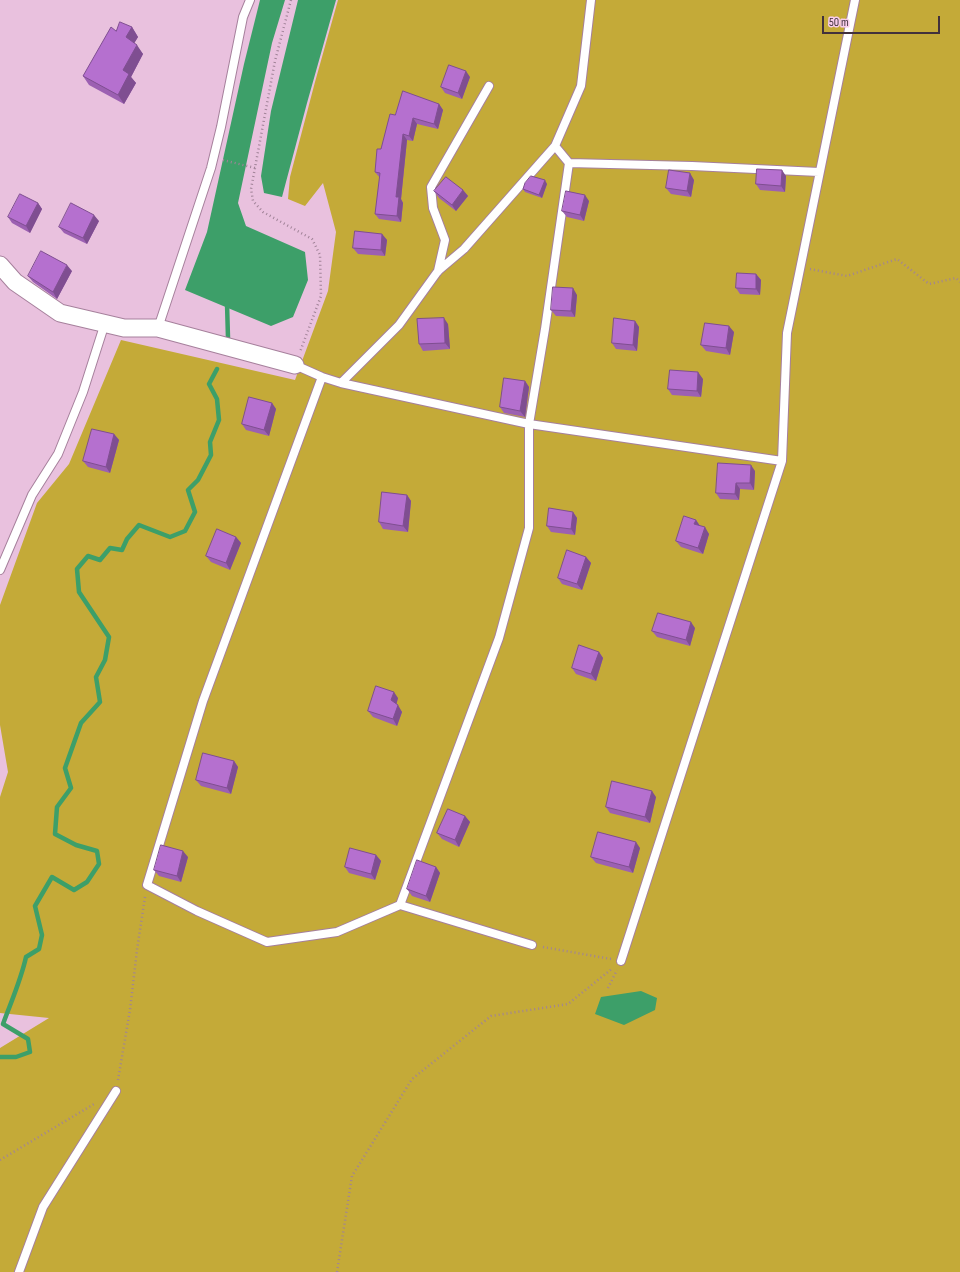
<!DOCTYPE html>
<html>
<head>
<meta charset="utf-8">
<style>
  body { margin:0 }
  #map { position:relative; width:960px; height:1272px; overflow:hidden; background:#e9c1de; font-family:"Sofia Sans Condensed",sans-serif }
  canvas { display:block }
  .scale { position:absolute; left:822px; top:16px; width:118px; height:18px; box-sizing:border-box; border:2px solid #41313c; border-top:0; padding-left:5px; font-size:12px; line-height:14px; white-space:nowrap; color:#41313c; -webkit-text-stroke:3px #f7cdeb; paint-order:stroke }
</style>
</head>
<body>
<div id="map">
<canvas width="960" height="1272"></canvas>
<div class="scale">50 m</div>
</div>
<script>
const c = document.querySelector('canvas').getContext('2d');
c.lineJoin = 'round';
function paint(path, color) { c.fillStyle = color; c.fill(path, 'evenodd'); }
function stroke(path, color, width, dash) { c.strokeStyle = color; c.lineWidth = width; c.lineCap = dash ? 'butt' : 'round'; c.setLineDash(dash || []); c.stroke(path); }
paint(new Path2D(`
  M 338,0 L 960,0 L 960,1272 L 0,1272 L 0,1048 L 49,1018 L 0,1013 L 0,797 L 8,772 L 0,725 L 0,605 L 37,503 L 69,464 L 121,340 L 295,380 L 328,291 L 336,232 L 323,183 L 305,206 L 288,199 L 290,177 L 315,82 Z`), '#c4aa38');
paint(new Path2D(`
  M 260,0 L 285,0 L 272,43 L 238,203 L 246,226 L 305,252 L 308,280 L 293,317 L 271,326 L 185,290 L 207,232 L 244,64 Z
  M 298,0 L 336,0 L 307,103 L 282,197 L 264,193 L 261,176 L 271,111 Z
  M 641,991 L 657,998 L 655,1010 L 624,1025 L 595,1014 L 601,997 Z`), '#3d9f69');
stroke(new Path2D(`
  M 227,303 L 228,338
  M 0,1057 L 16,1057 L 30,1052 L 28,1039 L 3,1024 C 11,1002 21,980 26,957 L 39,949 L 42,935 L 35,906 L 52,877 L 74,890 L 87,882 L 99,864 L 97,851 L 76,845 L 55,834 L 57,807 L 71,788 L 65,768 L 81,723 L 100,702 L 96,677 L 105,660 L 109,637 L 79,592 L 77,569 L 88,556 L 100,560 L 110,548 L 122,550 L 127,539 L 139,525 L 170,537 L 185,531 L 195,512 L 188,490 L 198,480 L 211,455 L 210,442 L 219,420 L 217,399 L 209,384 L 217,369`), '#3d9f69', 4.5);
const lane = new Path2D(`
  M 569,163 L 692,166 L 819,172
  M 438,271 L 445,240 L 433,208 L 431,187 L 489,86
  M 158,328 L 211,168 L 221,127 L 243,17 L 250,0
  M 295,365 L 322,377 L 341,383 L 529,424 L 782,461
  M 322,377 L 203,701 L 147,885 L 197,911 L 267,942 L 337,932 L 400,905 L 532,945
  M 341,383 L 399,325 L 438,271 L 464,249 L 555,146 L 581,86 L 591,0
  M 0,570 L 32,495 L 58,454 L 83,392 L 105,323
  M 400,905 L 499,638 L 529,528 L 529,424 L 545,329 L 569,163 L 555,146
  M 621,961 L 782,461 L 787,333 L 855,0
  M 19,1272 L 43,1207 L 116,1091`);
const street = new Path2D(`
  M 0,265 L 15,282 L 60,313 L 124,328 L 158,328 L 295,365`);
stroke(lane, '#a6809c', 10);
stroke(street, '#a6809c', 19);
stroke(new Path2D(`
  M 291,0 L 275,61 L 251,189 L 253,201 L 263,212 L 312,239 L 320,255 L 321,296 L 300,352
  M 223,160 L 255,168
  M 810,269 L 847,276 L 897,259 L 929,284 L 956,278 L 960,282
  M 543,947 L 611,959
  M 608,988 L 617,970
  M 118,1080 L 130,1010 L 137,950 L 145,897
  M 0,1160 L 94,1104
  M 337,1272 L 352,1176 L 412,1079 L 491,1016 L 568,1004 L 613,968`), '#a18398', 2.5, [1, 3]);
stroke(lane, '#fff', 8);
stroke(street, '#fff', 17);
paint(new Path2D(`
  M 132,27 L 138,37 L 134,43 L 143,54 L 131,77 L 136,83 L 124,104 L 89,85 L 83,76 L 116,31 Z
  M 470,77 L 462,99 L 445,93 L 441,87 Z
  M 439,104 L 443,110 L 438,129 L 417,124 L 413,141 L 407,140 L 401,199 L 403,203 L 401,222 L 379,219 L 375,214 L 380,178 L 375,172 L 381,149 L 395,115 Z
  M 786,176 L 785,192 L 760,190 L 756,184 Z
  M 694,180 L 691,197 L 671,194 L 666,188 Z
  M 547,184 L 542,198 L 525,192 L 523,189 Z
  M 463,190 L 468,196 L 456,211 L 439,198 L 434,191 Z
  M 589,201 L 584,221 L 567,217 L 562,211 Z
  M 38,203 L 42,209 L 30,233 L 12,223 L 8,217 Z
  M 99,221 L 87,244 L 64,233 L 59,227 Z
  M 382,234 L 387,240 L 385,256 L 358,254 L 353,248 Z
  M 72,271 L 57,299 L 33,282 L 28,276 Z
  M 756,274 L 761,280 L 760,295 L 740,294 L 736,288 Z
  M 577,295 L 575,317 L 556,316 L 551,310 Z
  M 635,321 L 639,327 L 637,351 L 616,349 L 612,343 Z
  M 448,324 L 450,349 L 423,351 L 419,344 Z
  M 734,332 L 730,355 L 706,351 L 701,345 Z
  M 703,379 L 701,397 L 672,395 L 668,389 Z
  M 525,381 L 529,387 L 525,417 L 504,413 L 500,407 Z
  M 272,403 L 276,409 L 269,436 L 246,430 L 242,424 Z
  M 114,434 L 119,440 L 110,473 L 88,467 L 83,461 Z
  M 755,471 L 754,490 L 740,489 L 739,500 L 720,499 L 716,493 Z
  M 407,495 L 411,501 L 408,532 L 383,529 L 379,522 Z
  M 573,512 L 577,518 L 575,535 L 551,532 L 547,526 Z
  M 696,520 L 700,526 L 709,534 L 703,554 L 681,547 L 676,541 Z
  M 236,537 L 241,543 L 230,570 L 211,562 L 206,556 Z
  M 586,557 L 591,563 L 582,590 L 562,584 L 558,578 Z
  M 695,628 L 690,646 L 657,637 L 652,631 Z
  M 599,652 L 603,658 L 596,681 L 576,674 L 572,668 Z
  M 398,698 L 396,704 L 402,712 L 397,726 L 373,717 L 368,711 Z
  M 234,761 L 238,767 L 231,794 L 201,786 L 196,780 Z
  M 656,797 L 650,823 L 610,813 L 606,807 Z
  M 465,816 L 470,822 L 459,847 L 442,839 L 437,833 Z
  M 640,848 L 633,873 L 596,863 L 591,857 Z
  M 376,855 L 381,861 L 375,880 L 349,873 L 345,867 Z
  M 188,857 L 181,882 L 159,876 L 154,870 Z
  M 436,867 L 440,873 L 430,902 L 412,896 L 407,889 Z`), '#9c60b2');
paint(new Path2D(`
  M 132,27 L 138,37 L 132,47 L 126,37 Z
  M 137,45 L 143,54 L 131,77 L 136,83 L 124,104 L 118,95 L 123,70 Z
  M 466,71 L 470,77 L 462,99 L 458,93 Z
  M 439,104 L 443,110 L 438,129 L 434,124 Z
  M 413,118 L 417,124 L 413,141 L 409,136 Z
  M 403,134 L 407,140 L 401,199 L 403,203 L 401,222 L 397,216 L 396,197 Z
  M 782,170 L 786,176 L 785,192 L 781,186 Z
  M 690,173 L 694,180 L 691,197 L 687,191 Z
  M 545,180 L 547,184 L 542,198 L 539,195 Z
  M 463,190 L 468,196 L 456,211 L 452,205 Z
  M 585,195 L 589,201 L 584,221 L 580,215 Z
  M 38,203 L 42,209 L 30,233 L 26,226 Z
  M 94,215 L 99,221 L 87,244 L 83,238 Z
  M 382,234 L 387,240 L 385,256 L 381,250 Z
  M 67,265 L 72,271 L 57,299 L 53,292 Z
  M 756,274 L 761,280 L 760,295 L 756,289 Z
  M 573,288 L 577,295 L 575,317 L 571,311 Z
  M 444,318 L 448,324 L 450,349 L 445,343 Z
  M 635,321 L 639,327 L 637,351 L 633,345 Z
  M 729,326 L 734,332 L 730,355 L 726,348 Z
  M 698,372 L 703,379 L 701,397 L 697,391 Z
  M 525,381 L 529,387 L 525,417 L 520,411 Z
  M 272,403 L 276,409 L 269,436 L 264,430 Z
  M 114,434 L 119,440 L 110,473 L 106,467 Z
  M 751,465 L 755,471 L 754,490 L 750,483 Z
  M 736,483 L 740,489 L 739,500 L 735,494 Z
  M 407,495 L 411,501 L 408,532 L 403,526 Z
  M 573,512 L 577,518 L 575,535 L 571,529 Z
  M 696,520 L 700,526 L 694,524 Z
  M 705,527 L 709,534 L 703,554 L 698,548 Z
  M 236,537 L 241,543 L 230,570 L 226,563 Z
  M 586,557 L 591,563 L 582,590 L 577,584 Z
  M 691,622 L 695,628 L 690,646 L 686,640 Z
  M 599,652 L 603,658 L 596,681 L 591,674 Z
  M 394,692 L 398,698 L 396,706 L 391,700 Z
  M 398,705 L 402,712 L 397,726 L 393,719 Z
  M 234,761 L 238,767 L 231,794 L 227,788 Z
  M 652,791 L 656,797 L 650,823 L 645,817 Z
  M 465,816 L 470,822 L 459,847 L 455,840 Z
  M 636,842 L 640,848 L 633,873 L 629,867 Z
  M 183,851 L 188,857 L 181,882 L 177,876 Z
  M 376,855 L 381,861 L 375,880 L 371,874 Z
  M 436,867 L 440,873 L 430,902 L 426,896 Z`), '#7f4e91');
const building = new Path2D(`
  M 120,22 L 132,27 L 126,37 L 137,45 L 123,70 L 129,74 L 118,95 L 83,76 L 111,27 L 116,31 Z
  M 449,65 L 466,71 L 458,93 L 441,87 Z
  M 403,91 L 439,104 L 434,124 L 413,118 L 409,136 L 403,134 L 396,197 L 399,197 L 397,216 L 375,214 L 380,173 L 375,172 L 377,149 L 381,149 L 390,114 L 395,115 Z
  M 757,169 L 782,170 L 781,186 L 756,184 Z
  M 669,170 L 690,173 L 687,191 L 666,188 Z
  M 531,176 L 545,180 L 539,195 L 523,189 L 525,183 Z
  M 446,177 L 463,190 L 452,205 L 434,191 Z
  M 566,191 L 585,195 L 580,215 L 562,211 Z
  M 20,194 L 38,203 L 26,226 L 8,217 Z
  M 71,203 L 94,215 L 83,238 L 59,227 Z
  M 355,231 L 382,234 L 381,250 L 353,248 Z
  M 41,251 L 67,265 L 53,292 L 28,276 Z
  M 737,273 L 756,274 L 756,289 L 736,288 Z
  M 553,287 L 573,288 L 571,311 L 551,310 Z
  M 444,318 L 445,343 L 419,344 L 417,319 Z
  M 614,318 L 635,321 L 633,345 L 612,343 Z
  M 705,323 L 729,326 L 726,348 L 701,345 Z
  M 670,370 L 698,372 L 697,391 L 668,389 Z
  M 504,378 L 525,381 L 520,411 L 500,407 Z
  M 249,397 L 272,403 L 264,430 L 242,424 Z
  M 92,429 L 114,434 L 106,467 L 83,461 Z
  M 718,463 L 751,465 L 750,483 L 736,483 L 735,494 L 716,493 Z
  M 382,492 L 407,495 L 403,526 L 379,522 Z
  M 549,508 L 573,512 L 571,529 L 547,526 Z
  M 684,516 L 696,520 L 694,524 L 705,527 L 698,548 L 676,541 Z
  M 217,529 L 236,537 L 226,563 L 206,556 Z
  M 567,550 L 586,557 L 577,584 L 558,578 Z
  M 658,613 L 691,622 L 686,640 L 652,631 Z
  M 579,645 L 599,652 L 591,674 L 572,668 Z
  M 376,686 L 394,692 L 391,700 L 398,705 L 393,719 L 368,711 Z
  M 203,753 L 234,761 L 227,788 L 196,780 Z
  M 612,781 L 652,791 L 645,817 L 606,807 Z
  M 448,809 L 465,816 L 455,840 L 437,833 Z
  M 598,832 L 636,842 L 629,867 L 591,857 Z
  M 161,845 L 183,851 L 177,876 L 154,870 Z
  M 350,848 L 376,855 L 371,874 L 345,867 Z
  M 417,860 L 436,867 L 426,896 L 407,889 Z`);
paint(building, '#b570cf');
stroke(building, '#7f4e91', 1);
</script>
</body>
</html>
